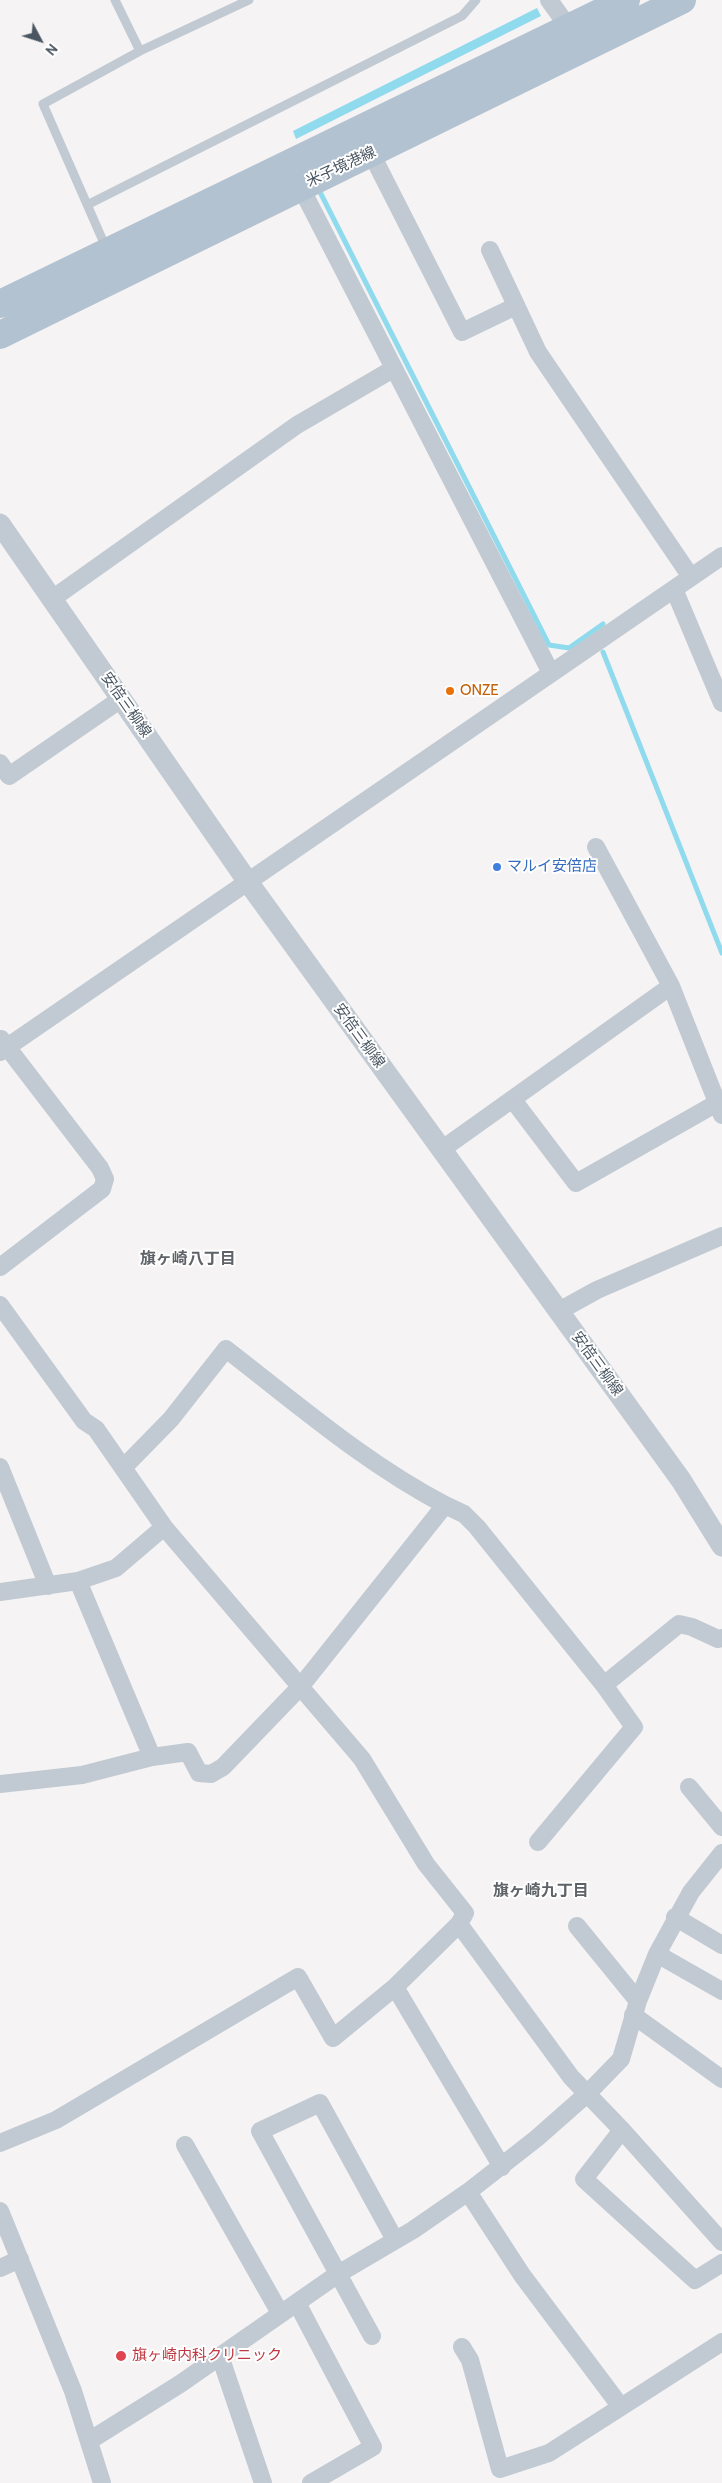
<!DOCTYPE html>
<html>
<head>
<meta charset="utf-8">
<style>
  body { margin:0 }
  #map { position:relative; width:722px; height:2483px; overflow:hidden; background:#f5f3f3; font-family:Cabin,sans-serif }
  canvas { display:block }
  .north { position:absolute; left:15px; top:15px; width:50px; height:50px; -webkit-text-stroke:4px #fff; paint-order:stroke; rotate:130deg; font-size:14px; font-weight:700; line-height:20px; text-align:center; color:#4a5661 }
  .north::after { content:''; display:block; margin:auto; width:18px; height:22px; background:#4a5661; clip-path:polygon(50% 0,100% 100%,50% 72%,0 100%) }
</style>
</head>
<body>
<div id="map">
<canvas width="722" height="2483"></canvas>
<div class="north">N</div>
</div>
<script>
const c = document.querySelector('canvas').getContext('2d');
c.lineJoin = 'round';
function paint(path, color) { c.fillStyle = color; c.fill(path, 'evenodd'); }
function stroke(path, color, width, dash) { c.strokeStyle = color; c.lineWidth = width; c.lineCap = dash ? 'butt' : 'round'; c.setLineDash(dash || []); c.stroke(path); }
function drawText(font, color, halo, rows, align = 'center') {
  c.font = font + ' Cabin,"Noto Sans JP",sans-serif'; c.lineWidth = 4; c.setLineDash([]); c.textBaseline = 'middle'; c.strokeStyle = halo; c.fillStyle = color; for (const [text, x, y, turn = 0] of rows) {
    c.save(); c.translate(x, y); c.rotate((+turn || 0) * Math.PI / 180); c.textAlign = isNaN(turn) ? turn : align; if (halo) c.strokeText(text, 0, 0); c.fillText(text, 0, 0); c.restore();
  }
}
paint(new Path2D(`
  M 537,8 L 541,16 L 296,139 L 293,131 Z`), '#90daee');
stroke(new Path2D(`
  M 321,194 L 549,645 L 569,648 L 603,624
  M 603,652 L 722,953`), '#90daee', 5);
stroke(new Path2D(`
  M 115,0 L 140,51
  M 89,204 L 462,16 L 476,0
  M 107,250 L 43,104 L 140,51 L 249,0`), '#c1cad2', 9);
stroke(new Path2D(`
  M 549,0 L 569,28
  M 371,153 L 462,332 L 516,306
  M 297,180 L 551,673
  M 490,250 L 538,352 L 691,577
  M 674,589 L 722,703
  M 52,599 L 297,425 L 393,369
  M 0,763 L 9,776 L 121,699
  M 596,847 L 671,986 L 722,1115
  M 0,1052 L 722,556
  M 513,1100 L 576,1183 L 717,1103
  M 441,1150 L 671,986
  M 0,1267 L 102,1189 L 105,1179 L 100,1168 L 1,1039
  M 0,1305 L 84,1421 L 96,1429 L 164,1527 L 116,1568 L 78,1581 L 0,1592
  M 559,1311 L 597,1290 L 722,1236
  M 0,1467 L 48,1586
  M 123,1468 L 171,1419 L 226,1349 C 297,1404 365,1463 445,1505
  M 78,1581 L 152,1757
  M 0,1784 L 82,1775 L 152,1757 L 188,1752 L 199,1773 L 211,1774 L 223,1767 L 301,1686 L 445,1505 L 464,1514 L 477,1527 L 604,1685 L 679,1624 L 692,1627 L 718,1639 L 722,1638
  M 689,1787 L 722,1827
  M 538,1842 L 634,1727 L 604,1685
  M 675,1917 L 722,1945
  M 459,1924 L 571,2077 L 622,2130 L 722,2242
  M 577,1926 L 638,2001
  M 657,1954 L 722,1991
  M 395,1987 L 502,2167
  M 633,2015 L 722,2079
  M 622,2130 L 584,2179 L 695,2280 L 722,2263
  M 0,2143 L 56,2120 L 298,1977 L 333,2038 L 395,1987 L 459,1924 L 465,1913 L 426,1864 L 362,1759 L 164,1527
  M 185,2145 L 280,2313
  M 0,2211 L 73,2391 L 102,2483
  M 0,2268 L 20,2259
  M 297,2303 L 373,2447 L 311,2483
  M 372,2336 L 260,2131 L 320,2103 L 395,2240
  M 462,2347 L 470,2360 L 500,2469 L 549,2453 L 621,2407 L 522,2275 L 468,2192
  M 220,2356 L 263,2483
  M 621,2407 L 722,2342
  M 89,2441 L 180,2384 L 338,2274 L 413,2230 L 468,2192 L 537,2138 L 588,2093 L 621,2059 L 638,2001 L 657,1954 L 691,1892 L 722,1853`), '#c1cad2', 18);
stroke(new Path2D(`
  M 0,524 L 248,882 L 681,1480 L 722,1546`), '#c1cad2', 21);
stroke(new Path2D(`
  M 0,304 L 626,0
  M 0,335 L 682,0`), '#b3c2d1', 28);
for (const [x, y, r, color] of [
  [450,691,5,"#e8710a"],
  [497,867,5,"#3f7fe0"],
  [121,2356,6,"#e0444e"]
]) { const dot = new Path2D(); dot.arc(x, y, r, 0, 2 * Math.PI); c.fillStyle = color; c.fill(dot); stroke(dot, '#fff', 2); }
drawText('15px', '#4a5661', '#fff', [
  ["米子境港線",341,167,-25],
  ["安倍三柳線",126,705,55],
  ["安倍三柳線",359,1036,54],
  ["安倍三柳線",597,1364,54]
]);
drawText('15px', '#c56008', '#fff', [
  ["ONZE",460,691]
], 'left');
drawText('15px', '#366cbe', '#fff', [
  ["マルイ安倍店",507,867]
], 'left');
drawText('15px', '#be3a42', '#fff', [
  ["旗ヶ崎内科クリニック",132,2356]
], 'left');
drawText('bold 16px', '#5f6368', '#fff', [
  ["旗ヶ崎八丁目",188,1259],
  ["旗ヶ崎九丁目",541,1891]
]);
</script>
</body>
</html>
